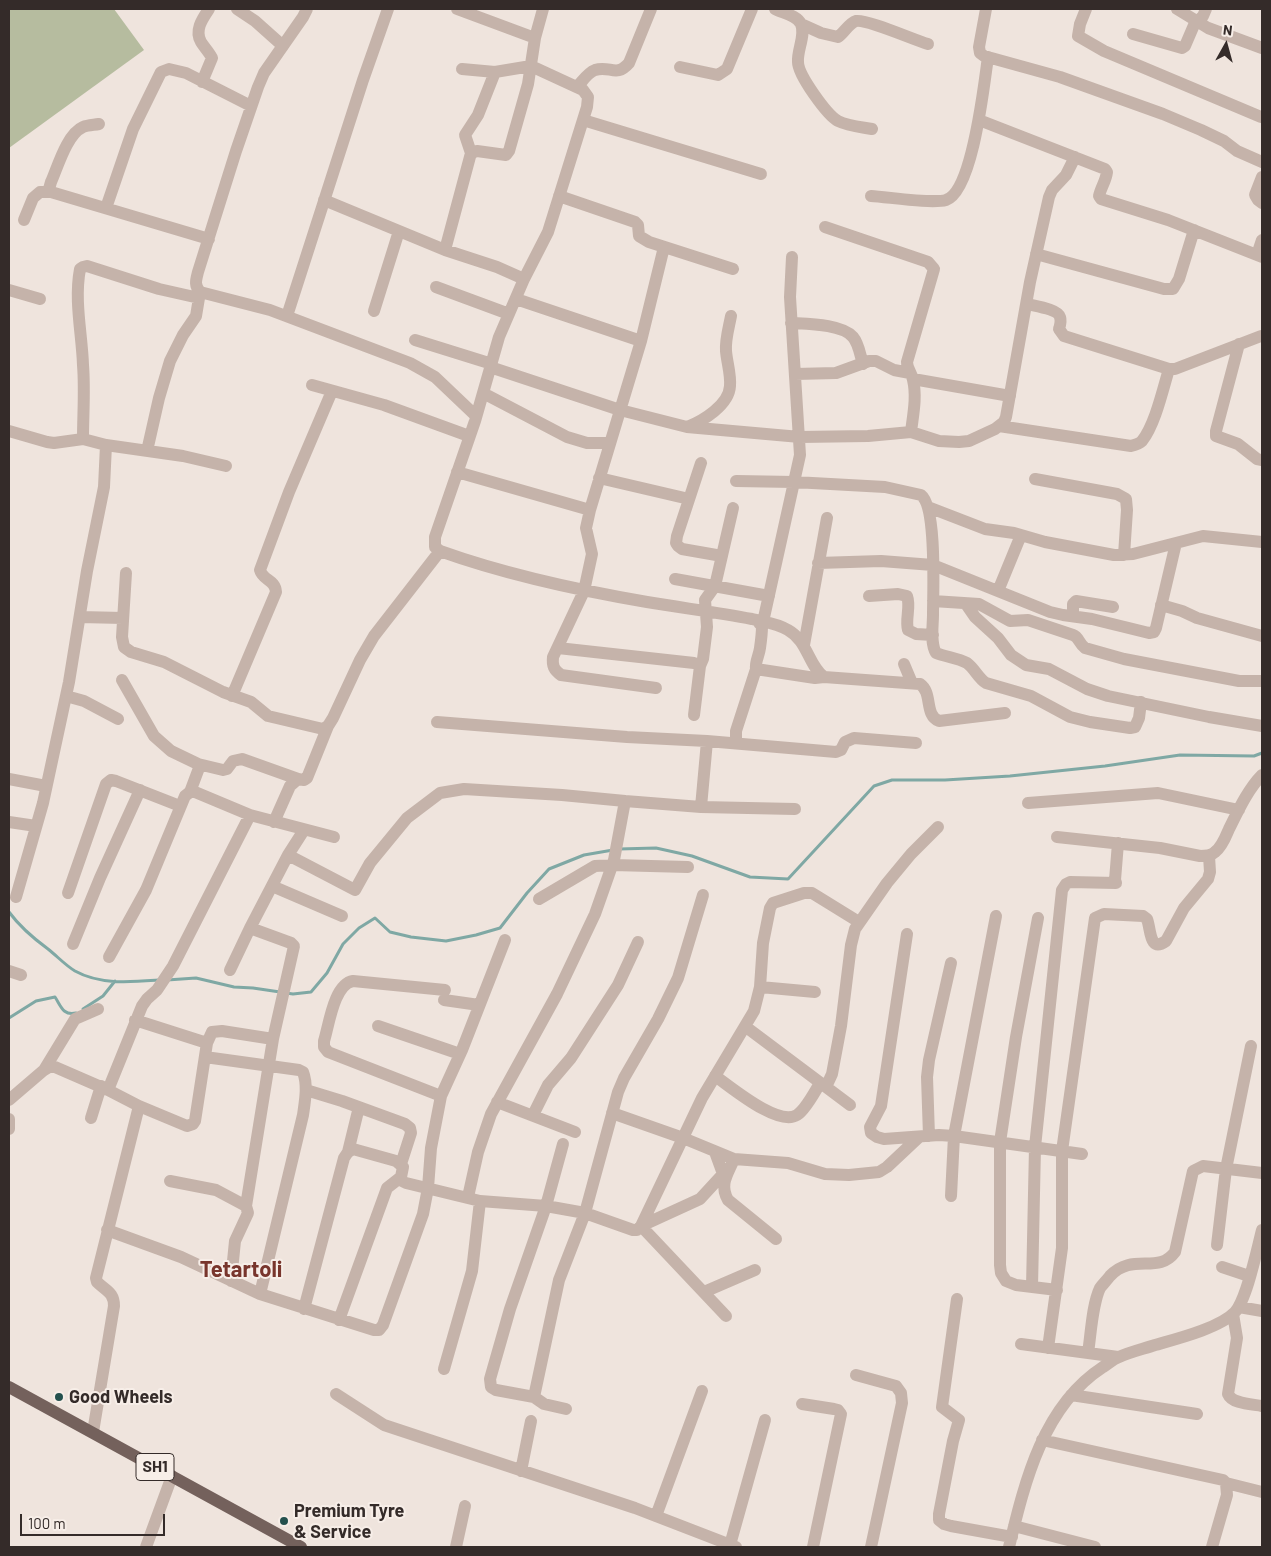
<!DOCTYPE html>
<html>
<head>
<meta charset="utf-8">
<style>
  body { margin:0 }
  #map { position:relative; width:1271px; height:1556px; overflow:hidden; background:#efe4dd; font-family:Barlow,sans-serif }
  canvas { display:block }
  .frame { position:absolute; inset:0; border:10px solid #342b29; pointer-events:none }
  .north { position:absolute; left:1201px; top:20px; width:50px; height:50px; -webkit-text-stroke:4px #f7eee8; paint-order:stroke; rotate:7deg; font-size:14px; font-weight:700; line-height:20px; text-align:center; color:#342b29 }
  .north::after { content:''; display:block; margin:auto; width:18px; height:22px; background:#342b29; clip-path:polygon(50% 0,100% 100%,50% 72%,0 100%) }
  .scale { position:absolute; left:20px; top:1514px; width:145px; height:22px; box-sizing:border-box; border:2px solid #342b29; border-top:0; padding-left:6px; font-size:15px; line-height:18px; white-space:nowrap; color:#342b29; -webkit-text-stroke:4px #f7eee8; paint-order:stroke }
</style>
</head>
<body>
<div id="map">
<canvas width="1271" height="1556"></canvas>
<div class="frame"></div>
<div class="north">N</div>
<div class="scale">100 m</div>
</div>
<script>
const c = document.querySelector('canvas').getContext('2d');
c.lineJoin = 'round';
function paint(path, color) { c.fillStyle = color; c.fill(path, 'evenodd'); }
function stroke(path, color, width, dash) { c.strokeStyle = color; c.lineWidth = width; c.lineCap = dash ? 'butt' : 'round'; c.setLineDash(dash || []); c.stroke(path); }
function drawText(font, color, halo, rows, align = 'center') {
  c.font = font + ' Barlow,sans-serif'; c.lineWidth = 4; c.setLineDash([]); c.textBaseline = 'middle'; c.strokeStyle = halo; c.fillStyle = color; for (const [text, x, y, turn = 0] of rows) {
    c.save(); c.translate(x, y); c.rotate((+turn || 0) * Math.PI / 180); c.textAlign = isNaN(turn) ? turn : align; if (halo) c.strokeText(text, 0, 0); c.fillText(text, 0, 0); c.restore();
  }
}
paint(new Path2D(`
  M 9,9 L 114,9 L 144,50 L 9,148 Z`), '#b6bc9f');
stroke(new Path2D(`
  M 619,849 L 656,848 L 692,856 L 750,877 L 788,879 L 874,786 L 892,780 L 945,780 L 1010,776 L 1105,766 L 1180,755 L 1254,756 L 1262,753
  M 9,912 C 20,927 33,938 48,949 C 57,956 65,965 75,971 C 100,985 131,982 159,980
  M 167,980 L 196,978 L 234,987 L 253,988 L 280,992
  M 286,993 L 293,994 L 311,992 L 327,973 L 343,944 L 359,928 L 375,918 L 390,932 L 411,937 L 446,941 L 476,935 L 500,928 L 527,893 L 549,869 L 584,855 L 613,850
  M 83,1009 L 103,996 L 115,981
  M 9,1018 L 36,1001 L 55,997 C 61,1006 63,1016 76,1013`), '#7fa8a4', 3);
stroke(new Path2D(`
  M 237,9 L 255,21 L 283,46
  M 307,9 L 303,17 L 264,73 L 258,87 L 236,151 L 198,272 C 196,280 194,285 200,292 L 270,310 L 410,363 L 435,377 L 476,416
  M 457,9 L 535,38
  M 775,9 C 782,13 797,15 801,24 C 806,35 797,50 798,62 C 798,75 827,115 838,121 C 848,126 861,127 872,129
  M 986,9 L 979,47 L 980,53 L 984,56 L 1060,77 L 1163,114 L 1201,130 L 1224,141 L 1237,151 L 1262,162
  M 1086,9 L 1080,24 L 1078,36 L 1104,51 L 1261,117
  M 1177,9 L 1208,28 L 1262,48
  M 801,24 L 821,33 L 838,37 C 844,33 849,23 856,21 C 867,19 914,40 928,44
  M 1133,34 L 1182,48 L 1185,46 L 1194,25 L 1203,16 L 1206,9
  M 680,67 L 718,75 L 727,69 L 752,9
  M 462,69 L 495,72 L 531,66 L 583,90 L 588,97 L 587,107 L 548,232 L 524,279 L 499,337 L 475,421 L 435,537 L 435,547 L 440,551 C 507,575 577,590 647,602 C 682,608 717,612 752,619 C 764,622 777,623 788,630 C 808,641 808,665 824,677 L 920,684 C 933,693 924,715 939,721 L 1005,713
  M 202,82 L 212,58 C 209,52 204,47 201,42 C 194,30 203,18 209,9
  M 577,87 C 582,82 587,73 595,70 C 610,65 616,78 629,63 L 651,9
  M 583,120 L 761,174
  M 979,120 L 1105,169 L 1107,172 C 1106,181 1101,187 1099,196 L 1101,199 L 1168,220 L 1262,257
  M 99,124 C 94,125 88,125 83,127 C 67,134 58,166 51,182 L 49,189 L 51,192 L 209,239
  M 471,153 L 465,135 L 478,115 L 495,72
  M 1262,177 L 1255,195 L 1258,200 L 1262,203
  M 559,196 L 635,222 L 638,225 L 639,236 L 649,242 L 733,269
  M 871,196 C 888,197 932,204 946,200 C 973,191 984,84 988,57
  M 324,200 L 445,250 L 497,267 L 524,279
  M 106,208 L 133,129 L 161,72 L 169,69 L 186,73 L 251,106
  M 24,220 L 33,198 L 40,192 L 51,192
  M 825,227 L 928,262 L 934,269 L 907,362 C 907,369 912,373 913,380 C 917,397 913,415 911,432
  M 445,250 L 471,153 L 477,151 L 506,155 L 509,151 L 528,84 L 535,38 L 543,9
  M 1036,254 L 1164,289 L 1173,289 L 1179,279 L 1194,230
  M 1257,255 L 1262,240
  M 436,287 L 509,314
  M 9,290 L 40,299
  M 516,299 L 641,341
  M 1027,304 C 1034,306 1058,309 1060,317 C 1061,320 1060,326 1059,329 L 1064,336 L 1169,369 L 1175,369 L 1261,336
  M 374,311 L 399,231
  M 287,316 L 363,80 L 388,9
  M 791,323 C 807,324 842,324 853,337 C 859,344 860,355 863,364
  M 415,340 L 492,364
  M 1239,344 L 1216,431 L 1216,436 L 1238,444 L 1257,459 L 1262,460
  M 490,367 L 620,410 L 687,427 C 703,421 729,405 730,386 C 731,374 727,363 726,351 C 725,340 729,327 731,316
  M 795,374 L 836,373 L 869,361 L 876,361 L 894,370 L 910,373
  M 913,379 L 1010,396
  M 312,385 L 384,405 L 469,436
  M 483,393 L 567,437 L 587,443 L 610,443
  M 999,426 L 1131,446 C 1135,445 1139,444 1142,441 C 1155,425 1163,389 1169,369
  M 687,427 L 800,437 L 868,436 L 911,432 L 939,441 L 959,442 L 969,441 L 995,429 L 1004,422 L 1006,417 L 1030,282 L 1049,197 L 1052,190 L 1066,175 L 1075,157
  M 9,431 L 47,442 L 54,443 L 83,439 L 106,445 L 183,456 L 226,466
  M 83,439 C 83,414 85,390 83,365 C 82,334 74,301 80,269 L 83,267 L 87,266 L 159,289 L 199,298
  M 147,451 L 159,398 L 170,361 L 183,335 L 196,316 L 200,292
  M 701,463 L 677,536 L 676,543 L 678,546 L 682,549 L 722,556
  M 457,472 L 590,510
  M 599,478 L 689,499
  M 1035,479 L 1117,494 L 1126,499 L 1127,510 L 1124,555
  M 736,481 L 794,482 L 885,487 L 921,495 C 937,507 933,593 933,615 C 933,626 930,643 936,653 C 946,657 958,658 967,663 C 975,669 978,678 986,683 L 1031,696 L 1070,717 L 1090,722 L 1130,728 L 1135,727 L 1139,718 L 1141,702
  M 928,507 L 985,529 L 1014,533 L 1045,542 L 1114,555 L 1133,554 L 1203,536 L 1262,542
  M 818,563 L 881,561 L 933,565 L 1050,612 L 1063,615 L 1092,619 L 1149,633 L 1154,632 L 1156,628 L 1176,543
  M 126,573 L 122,637 L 124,647 L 131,652 L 164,662 L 223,692 L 251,702 L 268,716 L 323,729 L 328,726 L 333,718 L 360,660 L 374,636 L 440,551
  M 675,579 L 769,596
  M 998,591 L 1021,535
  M 869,596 L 898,594 L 907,596 C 911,607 905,619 908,630 L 916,634 L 933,635
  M 933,601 L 979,604 L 1010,621 L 1028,620 L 1073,635 C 1079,637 1079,644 1085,648 L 1124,659 L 1239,681 L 1262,681
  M 966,604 L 975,617 L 998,638 L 1011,655 L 1026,665 L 1049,669 L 1087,689 L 1108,696 L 1209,717 L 1262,726
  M 1161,605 L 1182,611 L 1197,618 L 1262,636
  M 1073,616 L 1073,604 L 1076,601 L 1113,607
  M 80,617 L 123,618
  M 804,645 L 827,518
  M 558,648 L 694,663
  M 904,664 L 912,683
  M 756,669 L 815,678 L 824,677
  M 122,680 L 154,736 L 171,751 L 198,764 L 199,768 L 190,792
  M 656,688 L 561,675 C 554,670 552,666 553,657 L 584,591 L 592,554 L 586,528 L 590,510 L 641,341 L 664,247
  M 66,696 L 84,701 L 118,719
  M 232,696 L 276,592 C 275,579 263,581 260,570 L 289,492 L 332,391
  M 694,715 L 700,666 L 703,659 L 707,627 L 705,600 L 715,586 L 733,508
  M 437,722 L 627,737 L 707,741 L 701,807
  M 707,741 L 836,752 L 841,750 L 845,742 L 854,738 L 916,743
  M 736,743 L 736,731 L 756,669 C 755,661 759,656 760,648 C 761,641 762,633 762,626 L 759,623 L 763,622 L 800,455 L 790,297 L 792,257
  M 198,764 L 223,770 L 227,769 L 233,761 L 242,759 L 298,779 L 304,780 L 307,778 L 328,726
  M 9,779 L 46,786
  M 625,801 L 701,807 L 795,809
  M 1028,803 L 1158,793 L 1239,810
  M 9,822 L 36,826
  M 274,822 L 290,786 L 298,779
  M 1057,837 L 1160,848 L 1200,856 C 1206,856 1211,856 1215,852 C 1222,847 1226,836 1229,829 C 1238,811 1248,789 1262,775
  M 288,855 L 355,890 L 370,863 L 407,818 L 440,793 L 464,789 L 562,795 L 625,801 L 614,860 L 595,914 L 557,994 L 491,1114 L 478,1152 L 468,1197
  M 272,886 L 342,916
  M 68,893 L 106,784 L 111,780 L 116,781 L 180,806
  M 16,897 L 43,803 L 69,682 L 87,571 L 104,487 L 106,445
  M 539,899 L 595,866 L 613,865 L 688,867
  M 1038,918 L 1016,1037 L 1000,1142 L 1000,1265 L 1001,1273 L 1006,1281 L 1016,1285 L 1057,1290
  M 250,928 L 288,855 L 304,830
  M 907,934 L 881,1106 L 870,1127 L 871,1133 L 877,1137 L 884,1139 L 939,1135 L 954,1136 L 1082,1154
  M 73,944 L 100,878 L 140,790
  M 109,957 L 146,890 L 185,796 L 190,792 L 195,792 L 250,815
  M 230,970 L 250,928 L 291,943 L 294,946 L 273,1039
  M 9,971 L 21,975
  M 760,987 L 815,992
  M 444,1000 L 479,1005
  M 135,1020 L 207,1043
  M 378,1026 L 460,1054
  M 746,1027 L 850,1105
  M 205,1057 L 299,1070 L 303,1072 C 308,1085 305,1101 303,1115 L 260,1294
  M 44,1070 L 75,1019 L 98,1009
  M 715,1076 C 731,1087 778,1127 797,1115 C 805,1110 815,1092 820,1083
  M 826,1087 L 832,1074 L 841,1026 L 851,945 L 855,929 L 887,883 L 911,854 L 938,827
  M 108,1090 L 142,1006 L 147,999 L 157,990 L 173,966 L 250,815 L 334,837
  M 306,1090 L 342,1101 L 405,1124 L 410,1128 L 411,1133 L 401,1164
  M 441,1096 L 328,1052 L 324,1047 L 324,1041 C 329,1025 334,984 353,981 L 445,990
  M 9,1100 L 44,1070 L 49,1067 L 55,1067 L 108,1090 L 139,1106 L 96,1278 L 97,1282 C 106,1291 114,1292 114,1306 L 93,1432
  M 497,1102 L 575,1132
  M 139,1106 L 187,1126 L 193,1124 L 195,1121 L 207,1043 L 212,1032 L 222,1031 L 273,1039 L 246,1206
  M 612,1113 L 683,1138 L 734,1159 L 788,1163 L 825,1174 L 849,1175 L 879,1172 L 887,1167 L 919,1137
  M 533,1115 L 548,1085 L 571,1058 L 618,985 L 638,942
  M 91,1118 L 101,1086
  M 9,1119 L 9,1129
  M 929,1136 L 927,1077 L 929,1060 L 951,963
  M 348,1152 L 359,1107
  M 715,1152 L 723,1174 L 700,1199 L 641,1226 L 726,1316
  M 734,1159 C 728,1174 719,1184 728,1200 L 776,1239
  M 170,1181 L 216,1190 L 246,1206 L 248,1213 L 235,1241 L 231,1281
  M 951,1196 L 954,1136 L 996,916
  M 480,1201 L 546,1206 L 585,1213 L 633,1230 L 637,1230 L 641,1226 L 702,1098 L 754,1011 L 760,987 L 763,943 L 770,908 L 773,903 L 804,893 L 812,893 L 859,922
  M 107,1230 L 181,1257 L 260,1294 L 374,1330 L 379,1330 L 383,1325 L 423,1214 L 428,1188 L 431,1148 L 441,1096 L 462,1050 L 505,940
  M 1217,1245 L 1226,1169 L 1251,1046
  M 1222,1267 L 1249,1276
  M 1032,1287 L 1035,1147 L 1062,890 L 1066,884 L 1070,882 L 1116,883 L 1115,880 L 1118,843
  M 704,1292 L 755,1270
  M 957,1299 L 942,1407 L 959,1420 L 953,1441 L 939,1514 L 939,1520 L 944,1524 L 951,1526 L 1012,1537
  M 1239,1307 L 1262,1311
  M 304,1309 L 344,1158 L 348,1152 L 353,1149 L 396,1161 L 403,1167 L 401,1177 L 402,1181 L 406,1183 L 480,1201 L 472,1271 L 444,1369
  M 1233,1314 L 1237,1338 L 1228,1394 C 1232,1404 1252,1404 1262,1406
  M 339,1320 L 387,1188 L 401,1177
  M 1021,1344 L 1118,1357
  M 1048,1348 L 1062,1248 L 1062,1151 L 1095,918 L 1104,914 L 1143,916 L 1147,919 C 1151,929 1149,953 1166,941 L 1184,908 L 1208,879 L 1210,872 L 1209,856
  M 1088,1353 C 1091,1334 1092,1305 1100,1288 C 1103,1284 1107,1280 1110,1276 C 1133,1252 1158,1275 1175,1252 L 1193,1171 L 1203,1166 L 1262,1173
  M 856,1375 L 896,1386 L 901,1393 L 902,1403 L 871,1547
  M 336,1394 L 384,1425 L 635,1508 L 736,1547
  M 1071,1395 L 1197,1414
  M 534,1397 L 496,1390 L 491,1387 L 490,1379 L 510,1309 L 546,1206 L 563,1144
  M 802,1404 L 834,1409 L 838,1410 L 841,1414 L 813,1547
  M 566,1409 L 544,1404 L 534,1397 L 559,1280 L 585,1213 L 618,1092 L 624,1078 L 658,1019 L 678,978 L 703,895
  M 1042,1440 L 1223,1480 L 1226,1483 L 1227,1495 L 1212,1547
  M 521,1471 L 531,1421
  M 1226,1483 L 1262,1492
  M 656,1516 L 702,1391
  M 1014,1526 L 1095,1547
  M 730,1545 L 765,1420
  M 146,1547 L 172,1476
  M 456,1547 L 465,1506
  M 1009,1547 C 1025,1481 1043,1406 1103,1367 C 1108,1364 1113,1359 1119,1357 C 1130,1352 1143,1349 1155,1345 C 1176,1339 1220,1328 1235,1312 C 1247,1299 1257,1249 1262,1230`), '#c5b3aa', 12);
stroke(new Path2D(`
  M 9,1387 L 301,1547`), '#74615c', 12);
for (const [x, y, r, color] of [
  [59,1397,5,"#24504d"],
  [284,1521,5,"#24504d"]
]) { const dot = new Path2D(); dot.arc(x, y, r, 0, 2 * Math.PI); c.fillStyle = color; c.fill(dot); stroke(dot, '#f7eee8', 2); }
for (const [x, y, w] of [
  [155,1467,38]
]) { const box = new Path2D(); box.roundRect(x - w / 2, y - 13.5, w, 27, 4); c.fillStyle = '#f7eee8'; c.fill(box); stroke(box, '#342b29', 1); }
drawText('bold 16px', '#342b29', null, [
  ["SH1",155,1467]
]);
drawText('bold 18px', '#342b29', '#f7eee8', [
  ["Good Wheels",69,1397],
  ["Premium Tyre",294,1511],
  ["& Service",294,1532]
], 'left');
drawText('bold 22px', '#78352c', '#f7eee8', [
  ["Tetartoli",241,1270]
]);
</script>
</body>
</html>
